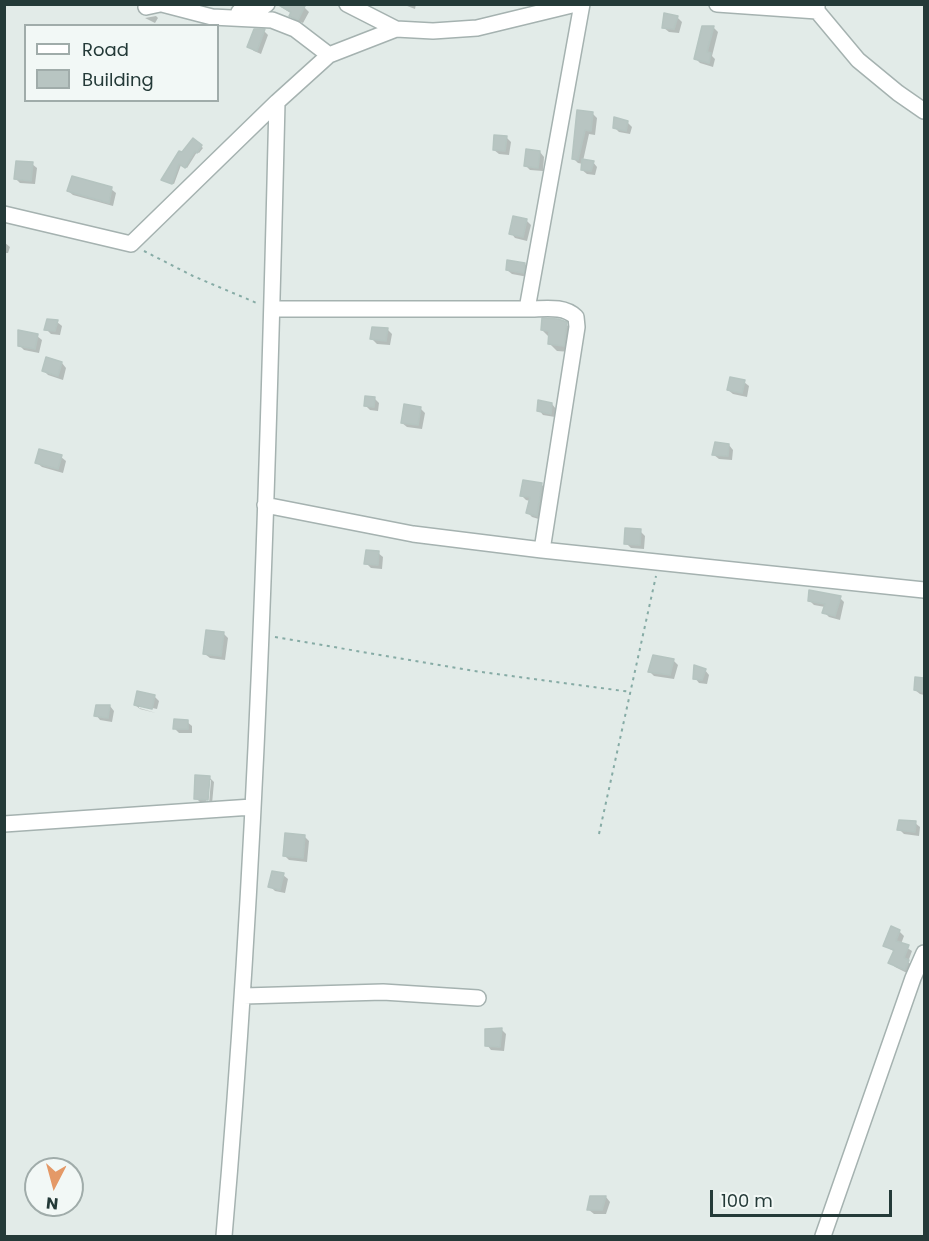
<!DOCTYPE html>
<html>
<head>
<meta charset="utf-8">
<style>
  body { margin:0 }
  #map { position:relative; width:929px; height:1241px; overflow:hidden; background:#e2ebe8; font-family:Poppins,sans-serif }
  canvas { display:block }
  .frame { position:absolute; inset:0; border:6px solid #243a38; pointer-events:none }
  .legend { position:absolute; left:24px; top:24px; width:195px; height:78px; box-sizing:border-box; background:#f2f8f6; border:2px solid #a0acaa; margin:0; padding:8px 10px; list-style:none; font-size:18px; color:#243a38 }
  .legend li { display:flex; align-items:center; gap:12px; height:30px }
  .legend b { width:30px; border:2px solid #a0acaa }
  .north { position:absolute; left:24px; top:1157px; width:60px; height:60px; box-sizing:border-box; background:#f2f8f6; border:2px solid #a0acaa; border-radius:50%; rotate:186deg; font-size:16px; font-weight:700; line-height:24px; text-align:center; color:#243a38 }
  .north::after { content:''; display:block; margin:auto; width:21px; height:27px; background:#e49967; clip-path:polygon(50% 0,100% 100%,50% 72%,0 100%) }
  .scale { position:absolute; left:710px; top:1190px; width:182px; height:27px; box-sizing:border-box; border:3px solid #243a38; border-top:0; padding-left:8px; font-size:18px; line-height:21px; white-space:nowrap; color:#243a38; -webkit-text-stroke:4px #f2f8f6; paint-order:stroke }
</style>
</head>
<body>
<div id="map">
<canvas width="929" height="1241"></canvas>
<div class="frame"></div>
<ul class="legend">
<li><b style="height:8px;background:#fff"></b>Road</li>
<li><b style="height:16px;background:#b8c5c2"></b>Building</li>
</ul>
<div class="north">N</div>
<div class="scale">100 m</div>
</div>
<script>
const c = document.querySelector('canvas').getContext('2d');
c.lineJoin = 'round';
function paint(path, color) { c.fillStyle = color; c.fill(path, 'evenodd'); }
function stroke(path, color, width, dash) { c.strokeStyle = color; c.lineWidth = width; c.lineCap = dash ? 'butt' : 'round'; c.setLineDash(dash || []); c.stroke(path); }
paint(new Path2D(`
  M 282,4 L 304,7 L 309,12 L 303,23 L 296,20 L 291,16 L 292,14 L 281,7 Z
  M 402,4 L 416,4 L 415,9 Z
  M 156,16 L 158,18 L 155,23 L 145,18 Z
  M 677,17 L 682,22 L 679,33 L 669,32 L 664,28 Z
  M 703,27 L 714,28 L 718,32 L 712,56 L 715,59 L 713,67 L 700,63 L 696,59 Z
  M 264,31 L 268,35 L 261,54 L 254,51 L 249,47 Z
  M 578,112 L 592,113 L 597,118 L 595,135 L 589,134 L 583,161 L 593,162 L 597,167 L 595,175 L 587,174 L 582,170 L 583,164 L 578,163 L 573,158 Z
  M 628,123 L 632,127 L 630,134 L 619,132 L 614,127 Z
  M 506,137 L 511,142 L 509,155 L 499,154 L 494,150 Z
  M 193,140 L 203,148 L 199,153 L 197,152 L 187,168 L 181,165 L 174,184 L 165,181 Z
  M 540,152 L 544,157 L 543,171 L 530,170 L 525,165 Z
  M 32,164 L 37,168 L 35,184 L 20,183 L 15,178 Z
  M 111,189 L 116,193 L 113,206 L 73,195 L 68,191 Z
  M 526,220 L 531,225 L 527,241 L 515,238 L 511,233 Z
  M 4,242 L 10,247 L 8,253 L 4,253 Z
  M 525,264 L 529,269 L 528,277 L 512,274 L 507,270 Z
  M 57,322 L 62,326 L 60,335 L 51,334 L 46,329 Z
  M 566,324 L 573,331 L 571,352 L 557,351 L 550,344 L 550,338 L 542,330 Z
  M 387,329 L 392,334 L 390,345 L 377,344 L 372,339 Z
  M 37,336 L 42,340 L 39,353 L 24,350 L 19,345 Z
  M 62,363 L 66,368 L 63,380 L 48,375 L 44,371 Z
  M 744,382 L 749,386 L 747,397 L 733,394 L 728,390 Z
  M 375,399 L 379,403 L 378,411 L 370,410 L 365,405 Z
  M 552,404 L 556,409 L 555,417 L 543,415 L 539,410 Z
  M 420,408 L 425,413 L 422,429 L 407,427 L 402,423 Z
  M 729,445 L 733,450 L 732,460 L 719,459 L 714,455 Z
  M 61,457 L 66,461 L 63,473 L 42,467 L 37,463 Z
  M 541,484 L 546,489 L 542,520 L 532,517 L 528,513 L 530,501 L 526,500 L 522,496 Z
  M 640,531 L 645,536 L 644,549 L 631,548 L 626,543 Z
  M 378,553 L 383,557 L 382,569 L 371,568 L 366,563 Z
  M 840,598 L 844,602 L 840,620 L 829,617 L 824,612 L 825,607 L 814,605 L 809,600 Z
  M 223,633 L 228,638 L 225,660 L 210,658 L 205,654 Z
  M 673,660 L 678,665 L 674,679 L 654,676 L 650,672 Z
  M 705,670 L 709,675 L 707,684 L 699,683 L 695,678 Z
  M 917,679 L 924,680 L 924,695 L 920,694 L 915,690 Z
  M 154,696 L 159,701 L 157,709 L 139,705 L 139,708 L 156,713 L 140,709 L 135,705 Z
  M 110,706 L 114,711 L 112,722 L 100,720 L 96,715 Z
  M 187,722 L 192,726 L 192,733 L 179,733 L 175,729 Z
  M 209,777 L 214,782 L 212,804 L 209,804 L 211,780 L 208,780 L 206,803 L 201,803 L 196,798 Z
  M 915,823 L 920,827 L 919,836 L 904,834 L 899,829 Z
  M 304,836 L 309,841 L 307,862 L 289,860 L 284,855 Z
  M 283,875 L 288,879 L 285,893 L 275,891 L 270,886 Z
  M 899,931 L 904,936 L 901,944 L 912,951 L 908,962 L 913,966 L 909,974 L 895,967 L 890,962 L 895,952 L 885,946 Z
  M 502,1030 L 506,1034 L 504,1051 L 491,1050 L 487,1045 Z
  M 606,1197 L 610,1202 L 606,1214 L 594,1214 L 589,1210 L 592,1198 Z`), '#0003');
const building = new Path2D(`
  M 277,4 L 306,4 L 298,20 L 289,16 L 291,12 Z
  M 664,13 L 678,16 L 674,29 L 662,28 Z
  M 702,26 L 714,26 L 707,52 L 711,53 L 709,63 L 694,59 Z
  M 254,29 L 265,29 L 257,51 L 247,47 Z
  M 577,110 L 593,112 L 591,131 L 585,130 L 578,160 L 572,159 Z
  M 614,117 L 628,121 L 626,131 L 613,128 Z
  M 494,135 L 507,136 L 505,151 L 493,150 Z
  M 193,138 L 202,145 L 197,153 L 195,151 L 185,168 L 179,164 L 172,184 L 161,180 L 179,151 L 182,152 Z
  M 526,149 L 540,151 L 538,168 L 524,166 Z
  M 582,159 L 594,161 L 591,171 L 581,170 Z
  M 16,161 L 33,162 L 31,181 L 14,179 Z
  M 72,176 L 112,187 L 109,203 L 67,191 Z
  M 513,216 L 527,219 L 523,237 L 509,234 Z
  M 507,260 L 525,263 L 524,273 L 506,270 Z
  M 542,318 L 558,319 L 567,322 L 564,346 L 548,344 L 549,331 L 541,330 Z
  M 47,319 L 58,320 L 55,331 L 44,330 Z
  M 372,327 L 388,328 L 386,341 L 370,339 Z
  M 18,330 L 38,334 L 35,349 L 18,346 Z
  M 46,357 L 62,362 L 58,376 L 42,371 Z
  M 730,377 L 745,380 L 742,393 L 727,390 Z
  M 365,396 L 375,397 L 374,407 L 364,406 Z
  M 538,400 L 552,403 L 551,414 L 537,411 Z
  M 404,404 L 421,407 L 418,425 L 401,423 Z
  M 715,442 L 729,444 L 728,456 L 712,455 Z
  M 39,449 L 62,455 L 58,469 L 35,463 Z
  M 523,480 L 542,483 L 537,516 L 526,513 L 530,497 L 520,496 Z
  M 625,528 L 641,529 L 640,545 L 624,544 Z
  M 366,550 L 379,551 L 378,565 L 364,564 Z
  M 809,590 L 841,596 L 835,616 L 822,613 L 825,604 L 808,601 Z
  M 206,630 L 224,632 L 221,656 L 203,654 Z
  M 653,655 L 674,659 L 670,675 L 648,672 Z
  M 694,665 L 706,669 L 702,680 L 693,679 Z
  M 915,677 L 924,678 L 924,692 L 914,690 Z
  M 137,691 L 155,695 L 152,709 L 134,705 Z
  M 96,705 L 110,705 L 108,718 L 94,716 Z
  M 174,719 L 188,720 L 188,729 L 173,729 Z
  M 195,775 L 210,776 L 208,800 L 194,799 Z
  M 899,820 L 916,821 L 915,832 L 897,830 Z
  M 285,833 L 305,835 L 303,858 L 283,856 Z
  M 272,871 L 284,873 L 280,890 L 268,887 Z
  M 891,926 L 900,930 L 896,941 L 909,945 L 904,958 L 909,960 L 905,970 L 888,963 L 894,950 L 883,946 Z
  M 502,1028 L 500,1047 L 485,1046 L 485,1029 Z
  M 590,1196 L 606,1196 L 602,1210 L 587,1210 Z`);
paint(building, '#b8c5c2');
stroke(building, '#b5c4c0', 1.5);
const minor = new Path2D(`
  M 162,4 L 212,17 L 272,20 L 295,29 L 329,55
  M 347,4 L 396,29
  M 717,4 L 817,11
  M 817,4 L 817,11 L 858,60 L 898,93 L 924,111
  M 146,7 L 160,4
  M 239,12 L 261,8 L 267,4
  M 4,214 L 131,244 L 277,102 L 329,55 L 396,29 L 433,31 L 477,28 L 576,4
  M 272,309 L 527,309 L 582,4
  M 527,309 C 545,309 563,305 576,317 L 577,327 L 542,550 L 924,590
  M 265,505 L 413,534 L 542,550
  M 4,824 L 252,807
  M 244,996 L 383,992 L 478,998
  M 224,1236 C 257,859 268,480 277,102
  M 823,1236 L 913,978 L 924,953`);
stroke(minor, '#a5b2b0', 18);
stroke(new Path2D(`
  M 144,251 L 193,276 L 259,304
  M 275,637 L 474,671 L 631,692
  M 599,834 L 656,576`), '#86aba5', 2, [3, 4.5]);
stroke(minor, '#fff', 15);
</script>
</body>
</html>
